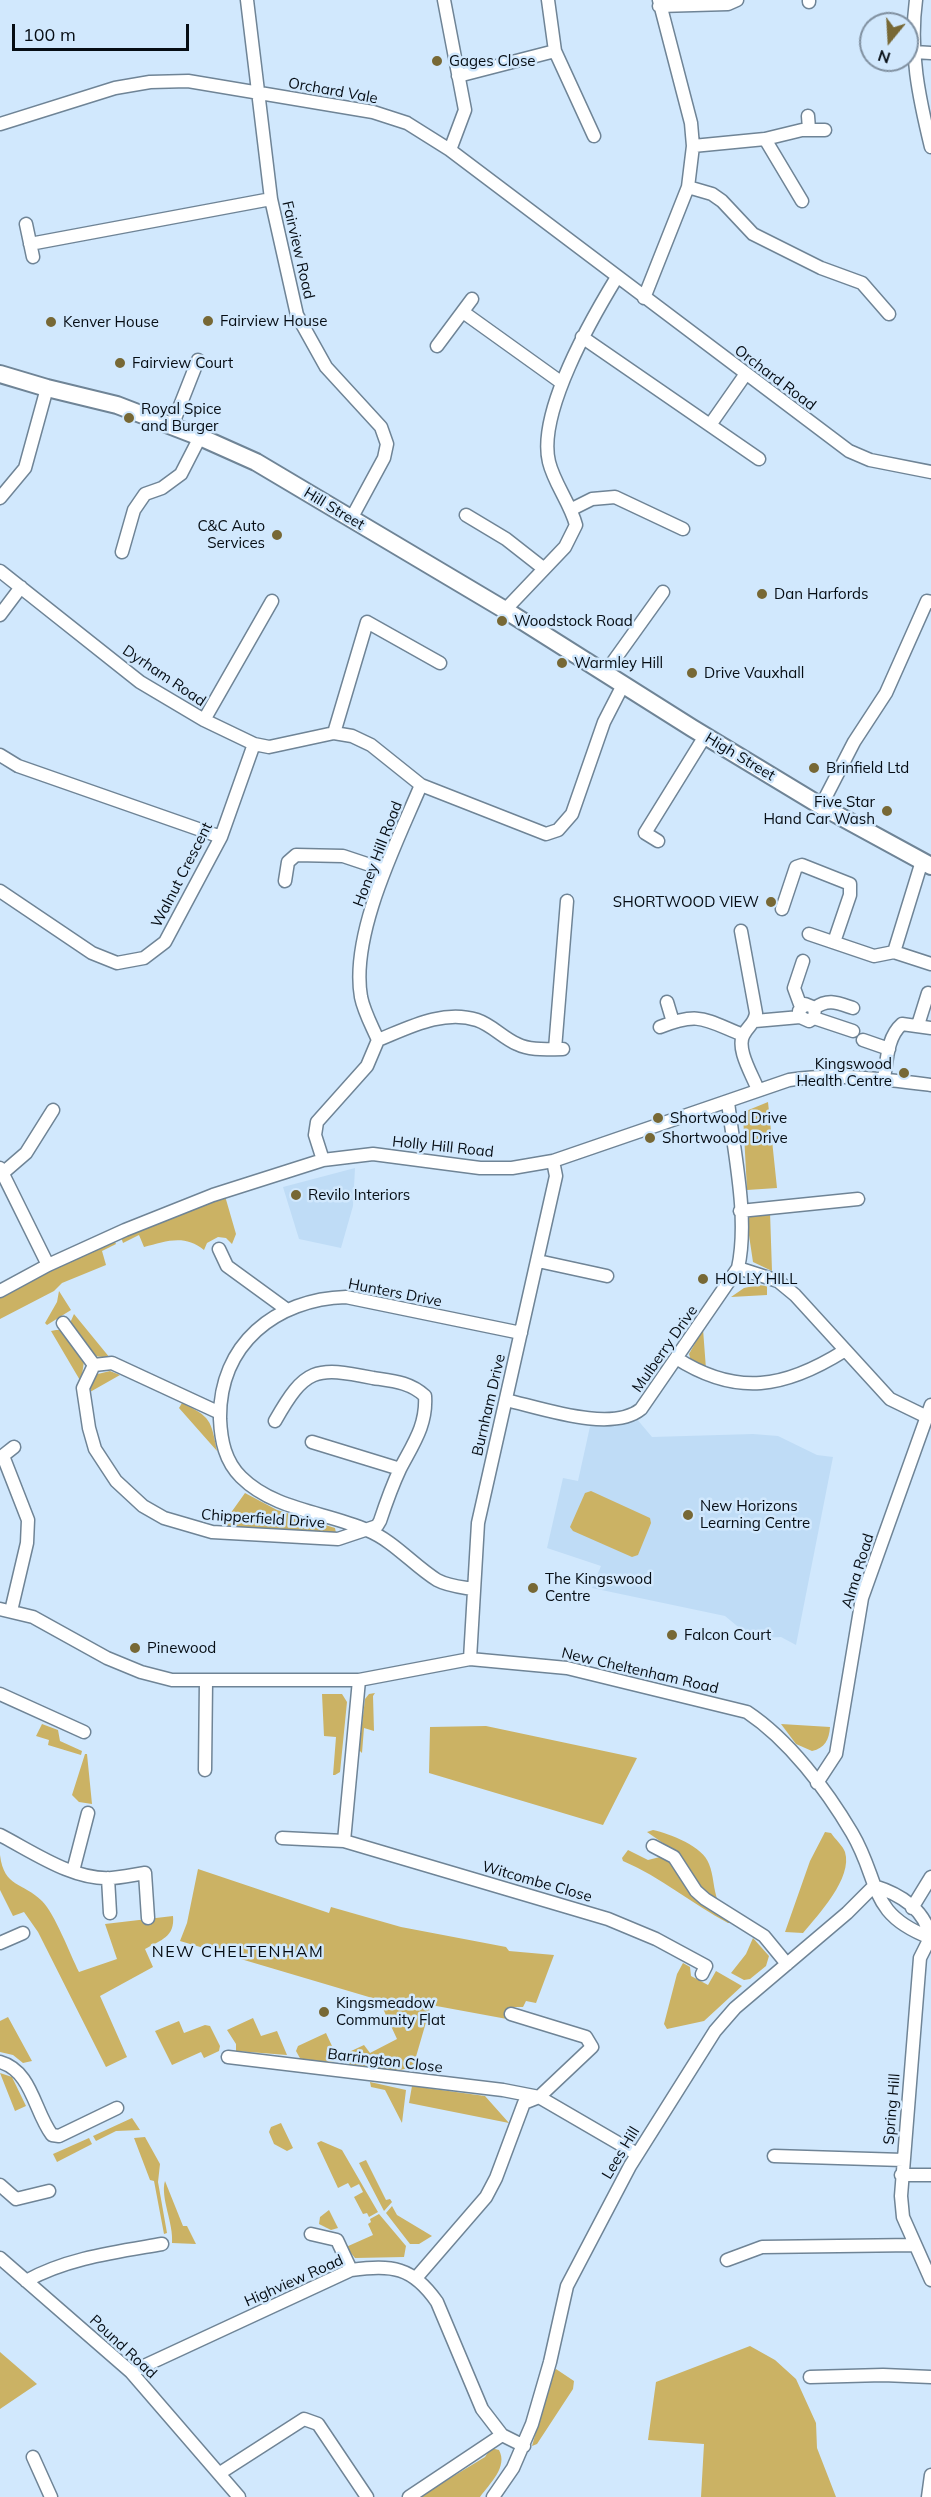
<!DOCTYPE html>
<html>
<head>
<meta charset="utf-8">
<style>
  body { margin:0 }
  #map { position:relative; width:931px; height:2497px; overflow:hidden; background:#d1e8fd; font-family:Mulish,sans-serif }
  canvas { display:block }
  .north { position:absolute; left:859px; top:12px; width:60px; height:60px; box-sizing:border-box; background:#d1e8fd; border:2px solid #8090a0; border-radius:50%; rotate:198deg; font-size:16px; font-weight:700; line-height:24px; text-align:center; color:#060d14 }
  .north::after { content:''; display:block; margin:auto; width:21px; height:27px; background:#776835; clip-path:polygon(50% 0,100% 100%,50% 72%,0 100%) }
  .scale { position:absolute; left:12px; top:24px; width:177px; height:27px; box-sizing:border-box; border:3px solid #060d14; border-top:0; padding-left:8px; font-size:18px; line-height:21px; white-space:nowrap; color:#060d14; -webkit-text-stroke:4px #d1e8fd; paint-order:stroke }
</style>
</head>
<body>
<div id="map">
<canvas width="931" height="2497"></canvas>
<div class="north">N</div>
<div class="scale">100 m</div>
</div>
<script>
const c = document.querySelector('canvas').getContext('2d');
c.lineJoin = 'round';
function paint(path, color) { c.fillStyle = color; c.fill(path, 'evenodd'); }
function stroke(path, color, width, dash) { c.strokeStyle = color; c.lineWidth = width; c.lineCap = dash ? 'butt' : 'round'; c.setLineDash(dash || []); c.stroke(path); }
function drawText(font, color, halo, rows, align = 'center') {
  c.font = font + ' Mulish,sans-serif'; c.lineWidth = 5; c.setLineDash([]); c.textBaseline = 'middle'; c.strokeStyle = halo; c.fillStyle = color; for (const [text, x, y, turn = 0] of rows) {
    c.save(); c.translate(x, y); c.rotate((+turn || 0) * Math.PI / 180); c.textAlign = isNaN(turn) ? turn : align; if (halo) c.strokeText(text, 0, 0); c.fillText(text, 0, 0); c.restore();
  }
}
paint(new Path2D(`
  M 355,1168 L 353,1206 L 341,1248 L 299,1239 L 283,1187 Z
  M 636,1418 L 652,1437 L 753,1434 L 778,1436 L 817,1455 L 833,1457 L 796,1645 L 781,1637 L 763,1638 L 748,1635 L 725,1616 L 592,1588 L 601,1566 L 547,1548 L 563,1478 L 578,1481 L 591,1422 Z`), '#bfdcf6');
paint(new Path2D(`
  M 768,1102 L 777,1188 L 747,1190 L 743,1115 L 746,1111 Z
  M 225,1196 L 236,1234 L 232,1244 L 226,1238 L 218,1237 L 207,1243 L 204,1250 C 185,1234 166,1241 144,1247 L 139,1235 L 123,1243 L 121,1237 Z
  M 770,1212 L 772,1271 L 753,1262 L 747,1222 L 750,1216 Z
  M 114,1240 L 116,1244 L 102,1251 L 106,1265 L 62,1283 L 54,1291 L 0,1319 L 0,1296 L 59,1265 Z
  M 758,1285 L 767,1286 L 767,1295 L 731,1297 L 744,1288 Z
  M 59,1291 L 71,1310 L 47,1325 L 45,1323 L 57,1302 Z
  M 74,1314 L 110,1358 L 94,1356 L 70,1323 Z
  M 703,1329 L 706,1369 L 691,1361 L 689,1354 Z
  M 56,1330 L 61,1330 L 84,1361 L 81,1382 L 51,1331 Z
  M 110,1371 L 120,1375 L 90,1392 L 94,1375 Z
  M 182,1403 C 211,1417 211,1420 217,1451 L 179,1408 Z
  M 591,1491 L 650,1518 L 651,1523 L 638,1555 L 632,1557 L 573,1531 L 570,1527 L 585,1493 Z
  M 245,1493 L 277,1510 L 335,1528 L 336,1533 L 220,1528 Z
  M 375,1693 L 373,1696 L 374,1731 L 364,1728 L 362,1753 L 359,1750 L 365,1699 L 369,1694 Z
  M 322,1694 L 342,1694 L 347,1702 L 340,1772 L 335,1775 L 333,1775 L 336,1737 L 324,1736 Z
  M 42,1724 L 58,1730 L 60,1741 L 82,1751 L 81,1755 L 48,1745 L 49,1740 L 36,1736 Z
  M 781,1724 L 830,1727 C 829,1740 825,1748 812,1751 L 796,1744 Z
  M 486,1726 L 637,1758 L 603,1825 L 429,1773 L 430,1727 Z
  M 85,1754 L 87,1754 L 92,1804 L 79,1802 L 72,1795 Z
  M 653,1830 C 670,1834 703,1846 709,1864 C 714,1876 713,1889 718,1901 L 697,1886 L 673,1850 L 647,1832 Z
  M 825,1832 L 831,1833 C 835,1839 843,1846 845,1852 C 853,1878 818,1915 803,1933 L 785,1932 L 810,1861 Z
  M 628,1850 L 648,1860 L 664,1856 L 733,1923 L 728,1923 C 692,1904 661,1877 623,1861 L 622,1858 Z
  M 0,1855 C 4,1888 23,1882 42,1901 C 55,1914 70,1954 79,1972 L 117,1959 L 105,1924 L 173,1916 C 175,1937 161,1940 145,1949 L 153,1967 L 100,1996 L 127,2057 L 106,2067 L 38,1932 L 24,1912 L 13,1916 L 0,1890 Z
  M 198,1869 L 329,1913 L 331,1907 L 401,1927 L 506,1947 L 509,1951 L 554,1955 L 536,2003 L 526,2001 L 523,2007 L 513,2007 L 507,2019 L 431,2005 L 413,2067 L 396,2071 L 351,2066 L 346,2058 L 349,2052 L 364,2045 L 370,2053 L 397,2039 L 379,2000 L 180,1941 L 187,1923 Z
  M 753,1938 L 769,1956 L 766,1966 L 750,1979 L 744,1980 L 731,1973 L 746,1954 Z
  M 683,1963 L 690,1967 L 691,1976 L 708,1985 L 716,1971 L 742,1986 L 704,2021 L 667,2029 L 664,2024 L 677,1974 Z
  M 8,2017 L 32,2061 L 23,2063 L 13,2055 L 0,2052 L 0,2021 Z
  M 253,2018 L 261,2036 L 277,2031 L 287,2055 L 236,2051 L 236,2044 L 227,2030 Z
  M 179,2021 L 184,2033 L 205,2025 L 210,2026 L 220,2046 L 219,2051 L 204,2058 L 201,2052 L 172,2065 L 155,2031 Z
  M 326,2033 L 337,2057 L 336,2061 L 328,2063 L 301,2060 L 296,2051 L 298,2046 Z
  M 0,2073 L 12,2077 L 26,2106 L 15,2111 Z
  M 370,2082 L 406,2090 L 402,2123 L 385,2090 L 371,2087 Z
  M 412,2086 L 485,2096 L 509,2123 L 409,2103 Z
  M 132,2118 L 140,2130 L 116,2131 L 96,2141 L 93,2136 Z
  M 281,2123 L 293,2148 L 287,2151 L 274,2144 L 269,2132 L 271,2127 Z
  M 145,2137 L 160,2164 L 158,2182 L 167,2233 L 164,2234 L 154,2181 L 150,2180 L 134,2138 Z
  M 89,2138 L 92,2144 L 57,2162 L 53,2154 Z
  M 321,2141 L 342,2150 L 378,2212 L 369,2217 L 367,2213 L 363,2214 L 354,2197 L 363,2192 L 359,2184 L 351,2188 L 348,2183 L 338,2188 L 317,2143 Z
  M 366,2160 L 386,2200 L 390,2199 L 392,2202 L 384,2211 L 359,2163 Z
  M 165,2181 L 183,2226 L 187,2226 L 196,2244 L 172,2243 C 174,2224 160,2197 165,2181 Z
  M 392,2206 L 397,2215 L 432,2236 L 419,2244 L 410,2244 L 386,2213 Z
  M 329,2210 L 338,2228 L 331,2230 L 319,2224 L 320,2217 Z
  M 379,2214 L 406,2246 L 404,2257 L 355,2258 L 346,2247 L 373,2235 L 368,2224 L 371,2222 L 370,2219 Z
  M 750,2346 L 775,2360 L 796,2379 L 816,2423 L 817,2448 L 836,2497 L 701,2497 L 704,2444 L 648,2440 L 656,2382 Z
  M 0,2352 L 37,2384 L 0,2409 Z
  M 556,2369 L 574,2381 L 573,2389 L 537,2444 L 532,2446 L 553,2372 Z
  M 491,2448 L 499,2450 C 508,2467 490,2483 480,2497 L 419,2497 L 485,2457 Z`), '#cbb264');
const minor = new Path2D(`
  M 247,0 L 271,199 L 297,315 L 326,367 L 381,427 L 387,444 L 384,458 L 351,519
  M 444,0 L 465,110 L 450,150
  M 548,0 L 555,51
  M 916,0 C 909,51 919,98 931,147
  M 809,2 L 809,0
  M 659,6 L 728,4 L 737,0
  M 914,52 L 931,53
  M 458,76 L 555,51 L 594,136
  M 808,116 L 809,129
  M 0,124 L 115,88 L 150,82 L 188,81 L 373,112 L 407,123 L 450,150 L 849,451 L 870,460 L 931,472
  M 765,139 L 802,201
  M 693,146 L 765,139 L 802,130 L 825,130
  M 688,187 L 712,194 L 722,201 L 753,234 L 821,268 L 862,283 L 889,314
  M 26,224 L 33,257
  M 30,244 L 271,199
  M 644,298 L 688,187 L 693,146 L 691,123 L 659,0
  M 463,312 L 562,383
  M 582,337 L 759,459
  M 437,346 L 472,299
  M 710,425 L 745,375
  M 172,426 L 198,360
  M 0,498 L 25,468 L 47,388
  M 572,509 L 592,499 L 615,497 L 683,529
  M 466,515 L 506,539 L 543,568
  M 122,552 L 134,510 L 145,494 L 162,488 L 181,474 L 200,437
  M 0,571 L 140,682 L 204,720 L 254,744 L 269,747 L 334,733 L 352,736 L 371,745 L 421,785 L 546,834 L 558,830 L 572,814 L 604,722 L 623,685
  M 505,610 L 565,547 L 576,525 C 570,503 554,483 549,462 C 537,413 592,318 617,277
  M 0,615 L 21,587
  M 605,673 L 663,592
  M 204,720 L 272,601
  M 334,733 L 367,622 L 440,663
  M 0,755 L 18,766 L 221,837
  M 821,806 L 854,742 L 886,693 L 927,601 L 931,602
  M 658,841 L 645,833 L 705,736
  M 922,861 L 894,952 L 931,964
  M 285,881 L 288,862 L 296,855 L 343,856 L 385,870
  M 0,891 L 92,953 L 117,963 L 144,958 L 165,942 L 221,837 L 254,744
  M 782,909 L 796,867 L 802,865 L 850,884 L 850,895 L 834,942
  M 741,931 L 756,1013 C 755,1023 749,1025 744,1034 C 735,1048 753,1076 758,1090
  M 809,934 L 874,956 L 894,952
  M 667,1002 L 673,1022
  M 801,1007 L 794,988 L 803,961
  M 815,1008 C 828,998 838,1003 853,1008
  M 814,1018 L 853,1031
  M 755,1021 L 800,1017 L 809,1021 L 814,1018 L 815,1008 L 805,1004 L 799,1011 L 800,1017
  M 918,1025 L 928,993
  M 660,1027 C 700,1011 705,1020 743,1035
  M 378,1040 C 408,1028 443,1009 477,1020 C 492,1025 503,1038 517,1044 C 531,1051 548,1049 563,1049
  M 863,1040 L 889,1049
  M 555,1049 L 567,901
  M 884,1079 C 887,1060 887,1037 902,1024 L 931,1028
  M 323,1160 L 315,1135 L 317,1122 L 367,1066 L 378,1040 C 372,1026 364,1012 361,997 C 350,934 397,842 421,785
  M 0,1168 L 48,1265
  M 4,1172 L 26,1153 L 53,1110
  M 740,1211 L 858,1199
  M 219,1249 L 227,1266 L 286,1309
  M 538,1261 L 607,1276
  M 738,1268 L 778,1281 L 795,1295 L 890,1399 L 925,1416
  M 0,1291 L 48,1265 L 125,1230 L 213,1195 L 323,1160 L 373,1154 L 480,1168 L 512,1168 L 553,1161 L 789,1080 C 837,1073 883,1079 931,1085
  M 63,1323 L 94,1365
  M 676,1358 C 737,1397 785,1388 844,1351
  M 506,1400 C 541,1408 612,1433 641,1409 L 738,1268 C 749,1218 734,1153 728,1102
  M 220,1413 L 112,1363 L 94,1365 L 83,1388 L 89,1428 L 95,1449 L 116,1481 L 143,1506 L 164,1518 L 212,1532 L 338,1539 L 377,1526 L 380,1521 C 386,1503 392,1486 400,1469 C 413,1444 427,1425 425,1396 C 410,1382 393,1381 373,1378 C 315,1366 305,1368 275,1421
  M 312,1442 L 400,1469
  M 3,1456 L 28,1520 L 27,1543 L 11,1611
  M 0,1458 L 14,1447
  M 473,1589 C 461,1587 448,1586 437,1580 C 413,1565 394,1541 367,1530 C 326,1512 274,1510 241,1477 C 225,1461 221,1441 220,1419 C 219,1344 276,1299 346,1297 L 521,1333
  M 0,1609 L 33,1617 L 107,1658 L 141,1672 L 172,1680 L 359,1680 L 470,1659 L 567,1668 L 747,1712 C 789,1740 826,1789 852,1833 C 881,1882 867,1914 931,1938
  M 470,1659 L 478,1523 L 556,1176 L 553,1161
  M 0,1694 L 84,1732
  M 205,1770 L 206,1681
  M 817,1783 L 836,1754 L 862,1598 L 931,1405
  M 0,1835 C 33,1852 74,1881 112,1878 C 123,1877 134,1875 145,1873 L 148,1918
  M 282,1838 L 344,1841 L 608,1919 L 656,1939 L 706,1966 L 702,1974
  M 344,1841 L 359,1680
  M 653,1846 L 674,1857 L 696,1891 L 705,1899 L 764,1936 L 787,1964
  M 73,1871 L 88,1813
  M 108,1878 L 110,1913
  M 874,1886 C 900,1894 926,1910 930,1938
  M 912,1908 L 931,1877
  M 930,1938 L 920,1958 L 901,2196 L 903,2217 L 931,2280
  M 0,1943 L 23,1933
  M 228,2057 L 503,2090 L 539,2097 L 637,2154
  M 0,2062 C 32,2071 34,2111 52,2135 L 59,2136 L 117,2108
  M 774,2156 L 903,2160
  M 901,2175 L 931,2175
  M 0,2185 L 16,2199 L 49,2191
  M 311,2234 L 337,2240 L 351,2270
  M 0,2258 L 131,2372 L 239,2497
  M 727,2260 L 762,2247 L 915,2245
  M 416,2278 L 486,2197 L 496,2178 L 524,2103 L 539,2097 L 592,2047 L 586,2037 L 511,2014
  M 26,2281 C 67,2258 116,2252 162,2244
  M 131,2372 L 351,2270 C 392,2265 412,2266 437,2302 L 482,2409 L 502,2435 L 524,2446
  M 810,2377 L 883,2375 L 931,2377
  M 33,2457 L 51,2497
  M 220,2473 L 304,2419 L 318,2424 L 367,2497
  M 409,2497 L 502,2435
  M 493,2497 L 513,2468 L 532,2424 L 550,2362 L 567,2286 L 630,2166 L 715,2031 L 735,2008 L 847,1913 L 874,1886
  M 928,2497 L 931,2475`);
const major = new Path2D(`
  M 0,374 L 47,388 L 117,405 L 200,437 L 256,462 L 505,610 L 692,728 L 821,806 L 931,866`);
stroke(minor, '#6f8496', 15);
stroke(major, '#6f8496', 20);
stroke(minor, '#fff', 12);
stroke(major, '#fff', 16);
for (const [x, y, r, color] of [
  [437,61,6,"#776835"],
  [208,321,6,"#776835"],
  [51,322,6,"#776835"],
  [120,363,6,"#776835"],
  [129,418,6,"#776835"],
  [277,535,6,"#776835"],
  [762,594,6,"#776835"],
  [502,621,6,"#776835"],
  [562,663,6,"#776835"],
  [692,673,6,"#776835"],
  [814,768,6,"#776835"],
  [887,811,6,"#776835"],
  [771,902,6,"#776835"],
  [904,1073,6,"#776835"],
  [658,1118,6,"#776835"],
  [650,1138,6,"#776835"],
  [296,1195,6,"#776835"],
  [703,1279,6,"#776835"],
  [688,1515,6,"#776835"],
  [533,1588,6,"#776835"],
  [672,1635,6,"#776835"],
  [135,1648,6,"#776835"],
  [324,2012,6,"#776835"]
]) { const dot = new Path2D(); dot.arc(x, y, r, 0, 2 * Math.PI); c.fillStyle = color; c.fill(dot); stroke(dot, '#d1e8fd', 2); }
drawText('15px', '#060d14', '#d1e8fd', [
  ["Gages Close",449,61],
  ["Fairview House",220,321],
  ["Kenver House",63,322],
  ["Fairview Court",132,363],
  ["Royal Spice",141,409],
  ["and Burger",141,426],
  ["C&C Auto",265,526,"right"],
  ["Services",265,543,"right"],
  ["Dan Harfords",774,594],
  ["Woodstock Road",514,621],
  ["Warmley Hill",574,663],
  ["Drive Vauxhall",704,673],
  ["Brinfield Ltd",826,768],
  ["Five Star",875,802,"right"],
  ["Hand Car Wash",875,819,"right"],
  ["SHORTWOOD VIEW",759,902,"right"],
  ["Kingswood",892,1064,"right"],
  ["Health Centre",892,1081,"right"],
  ["Shortwood Drive",670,1118],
  ["Shortwoood Drive",662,1138],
  ["Revilo Interiors",308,1195],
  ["HOLLY HILL",715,1279],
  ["New Horizons",700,1506],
  ["Learning Centre",700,1523],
  ["The Kingswood",545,1579],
  ["Centre",545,1596],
  ["Falcon Court",684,1635],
  ["Pinewood",147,1648],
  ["Kingsmeadow",336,2003],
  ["Community Flat",336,2020]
], 'left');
drawText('15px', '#060d14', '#d1e8fd', [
  ["Orchard Vale",333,91,10],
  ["Fairview Road",298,250,77],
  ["Orchard Road",775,378,37],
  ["Hill Street",334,509,31],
  ["Dyrham Road",164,676,34],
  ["High Street",740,757,31],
  ["Honey Hill Road",378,854,-69],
  ["Walnut Crescent",182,875,-63],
  ["Holly Hill Road",443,1147,6],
  ["Hunters Drive",395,1293,11],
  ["Mulberry Drive",665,1349,-55],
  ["Burnham Drive",489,1405,-77],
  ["Chipperfield Drive",263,1519,4],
  ["Alma Road",858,1571,-73],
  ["New Cheltenham Road",640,1671,13],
  ["Witcombe Close",537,1882,16],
  ["Barrington Close",385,2061,7],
  ["Spring Hill",892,2109,-85],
  ["Lees Hill",621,2153,-59],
  ["Highview Road",294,2281,-24],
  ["Pound Road",123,2347,43]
]);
c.letterSpacing = '1.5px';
drawText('16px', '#060d14', '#d1e8fd', [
  ["NEW CHELTENHAM",238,1952]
]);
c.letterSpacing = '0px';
</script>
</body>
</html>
